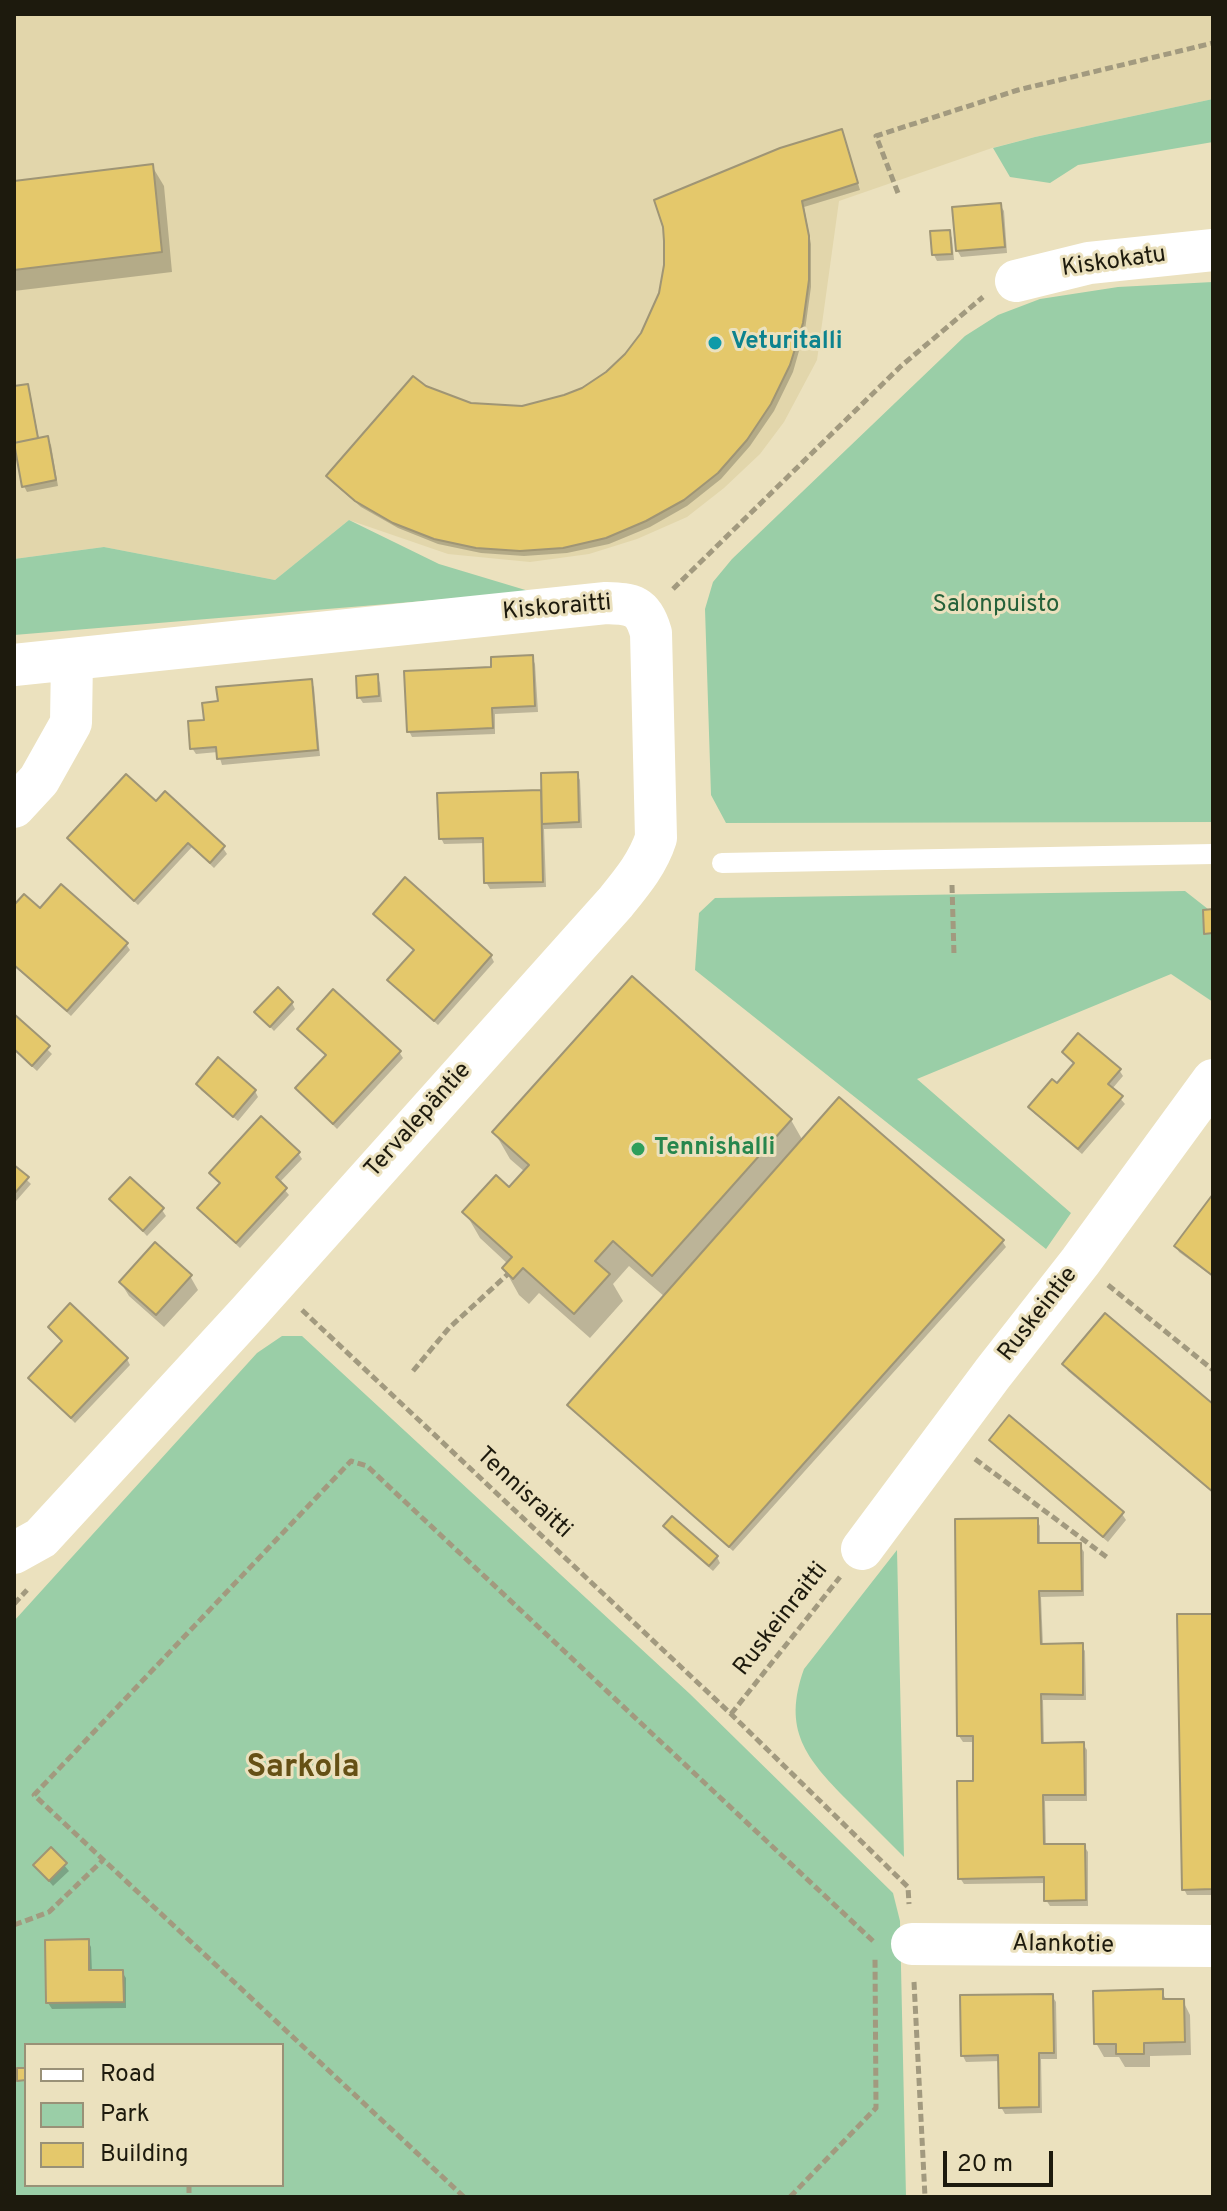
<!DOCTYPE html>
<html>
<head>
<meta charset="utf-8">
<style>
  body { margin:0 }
  #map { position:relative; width:1227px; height:2211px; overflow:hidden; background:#ebe1be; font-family:Overpass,sans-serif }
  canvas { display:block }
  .frame { position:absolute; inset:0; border:16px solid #1d1a0d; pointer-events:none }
  .legend { position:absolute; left:24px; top:2043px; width:260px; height:144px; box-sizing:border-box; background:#ebe1be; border:2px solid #999177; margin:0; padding:10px 14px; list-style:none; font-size:24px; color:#1d1a0d }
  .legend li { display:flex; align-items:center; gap:16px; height:40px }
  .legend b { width:40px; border:2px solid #999177 }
  .scale { position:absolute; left:943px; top:2151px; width:110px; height:36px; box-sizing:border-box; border:4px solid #1d1a0d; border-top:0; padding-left:10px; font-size:24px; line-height:28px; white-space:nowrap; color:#1d1a0d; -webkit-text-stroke:6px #ebe1be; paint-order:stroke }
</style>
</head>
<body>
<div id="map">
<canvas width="1227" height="2211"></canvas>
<div class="frame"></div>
<ul class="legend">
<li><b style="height:10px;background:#fff"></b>Road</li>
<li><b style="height:22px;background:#9acea7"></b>Park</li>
<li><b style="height:22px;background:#e4c86b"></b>Building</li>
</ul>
<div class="scale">20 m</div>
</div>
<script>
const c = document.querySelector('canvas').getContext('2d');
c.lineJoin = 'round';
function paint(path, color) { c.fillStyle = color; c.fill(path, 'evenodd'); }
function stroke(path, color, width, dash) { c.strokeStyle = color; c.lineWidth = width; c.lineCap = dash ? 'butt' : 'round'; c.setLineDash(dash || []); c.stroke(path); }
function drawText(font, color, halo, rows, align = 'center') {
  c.font = font + ' Overpass,sans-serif'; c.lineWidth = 6; c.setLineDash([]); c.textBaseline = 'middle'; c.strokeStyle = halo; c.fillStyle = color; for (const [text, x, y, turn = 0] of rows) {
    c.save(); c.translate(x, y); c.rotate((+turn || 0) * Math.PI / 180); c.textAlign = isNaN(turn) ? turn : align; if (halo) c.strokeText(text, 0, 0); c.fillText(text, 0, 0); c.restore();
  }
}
paint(new Path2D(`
  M 14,14 L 1213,14 L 1213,99 L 1035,137 L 992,148 L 839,201 L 817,360 L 784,422 L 760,454 L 724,488 L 687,517 L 637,539 L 589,554 L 530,562 L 448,554 L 349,520 L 275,580 L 104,547 L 14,559 Z`), '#e2d6ab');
paint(new Path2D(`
  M 1213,99 L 1213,142 L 1078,165 L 1050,183 L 1010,177 L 993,148 L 1035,137 Z
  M 1213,282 L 1213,822 L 726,823 L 711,795 L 705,609 L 713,582 L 732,559 L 965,336 L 998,315 L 1040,299 L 1118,287 Z
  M 349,520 L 439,564 L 532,592 L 14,635 L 14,559 L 104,547 L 275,580 Z
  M 1185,891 L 1213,913 L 1213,1002 L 1171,974 L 917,1079 L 1071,1213 L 1046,1249 L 695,970 L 699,913 L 715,898 Z
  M 282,1336 L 302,1336 L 690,1694 L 893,1893 L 900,1921 L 906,2197 L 14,2197 L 14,1621 L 257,1353 ZM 26,2045 L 282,2045 L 282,2185 L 26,2185 Z
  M 897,1550 L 904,1857 C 885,1838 866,1819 847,1800 C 806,1758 782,1730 804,1669 Z`), '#9acea7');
paint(new Path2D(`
  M 844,138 L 860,190 L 804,207 L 811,244 L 811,287 L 805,330 L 793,372 L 774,411 L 750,446 L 721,479 L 687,506 L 650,527 L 609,544 L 567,553 L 524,556 L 481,553 L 438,544 L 398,528 L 361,507 L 332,482 L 328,476 L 425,387 L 470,405 L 522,408 L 564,397 L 583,389 L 607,373 Z
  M 152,166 L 164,186 L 172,272 L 14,291 L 14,183 Z
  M 1000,205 L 1004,211 L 1007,253 L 961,257 L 957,250 Z
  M 949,232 L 952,238 L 954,260 L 937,261 L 934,255 Z
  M 27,386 L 30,392 L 39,440 L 47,439 L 51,445 L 58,486 L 27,492 L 24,486 L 14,434 L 14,388 Z
  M 532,657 L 535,664 L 538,712 L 495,714 L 495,734 L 412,737 L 409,731 L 492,669 Z
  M 377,676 L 380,683 L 382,702 L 363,703 L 359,697 Z
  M 310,681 L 314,687 L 320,756 L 222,765 L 218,752 L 196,754 L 192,748 L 206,722 Z
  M 577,774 L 580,780 L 582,828 L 544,829 L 546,887 L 490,889 L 486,882 L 485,843 L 444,844 L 441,838 L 439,795 L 543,792 Z
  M 156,804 L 223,848 L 227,854 L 214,868 L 192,847 L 138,905 L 69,839 Z
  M 14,908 L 40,911 L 126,944 L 130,950 L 71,1016 L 14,966 Z
  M 375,914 L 491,956 L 494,962 L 438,1025 L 390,980 L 415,952 Z
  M 292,1003 L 295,1009 L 274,1031 L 256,1012 Z
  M 14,1017 L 52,1054 L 37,1071 L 14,1050 Z
  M 299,1029 L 399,1052 L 403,1058 L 337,1129 L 297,1089 L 327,1057 Z
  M 1064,1053 L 1119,1070 L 1123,1076 L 1112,1089 L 1125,1104 L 1082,1154 L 1034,1113 L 1031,1107 L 1057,1086 L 1075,1065 Z
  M 198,1084 L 255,1091 L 258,1097 L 238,1121 L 201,1090 Z
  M 791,1120 L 803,1141 L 1002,1241 L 1006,1247 L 733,1551 L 573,1411 L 570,1405 L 665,1297 L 629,1266 L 613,1284 L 623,1301 L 590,1338 L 539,1293 L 529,1304 L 519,1295 L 504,1268 L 508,1264 L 480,1238 L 465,1212 L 509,1190 L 525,1172 L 510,1159 L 495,1133 Z
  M 298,1153 L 302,1159 L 279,1183 L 289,1195 L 240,1248 L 203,1214 L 200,1208 L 221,1185 L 211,1173 Z
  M 14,1168 L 31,1184 L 16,1201 L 14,1200 Z
  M 1213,1197 L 1213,1277 L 1179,1252 L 1176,1246 Z
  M 112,1199 L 162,1210 L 166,1216 L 147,1236 Z
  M 190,1276 L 198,1290 L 164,1327 L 129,1296 L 121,1283 Z
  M 50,1327 L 127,1359 L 130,1365 L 75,1423 L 30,1378 L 63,1343 Z
  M 1064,1364 L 1213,1407 L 1213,1493 L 1068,1371 Z
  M 991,1440 L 1122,1514 L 1126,1520 L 1108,1542 L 995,1446 Z
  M 1037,1520 L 1040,1526 L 1040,1546 L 1080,1546 L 1084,1552 L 1084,1596 L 1041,1597 L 1043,1646 L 1081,1645 L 1085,1651 L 1086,1700 L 1043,1700 L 1044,1745 L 1083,1744 L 1087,1750 L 1087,1801 L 1045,1801 L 1046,1846 L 1084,1846 L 1088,1852 L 1088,1906 L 1050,1906 L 1046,1900 L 1046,1883 L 964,1884 L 960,1878 L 975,1783 L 975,1742 L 963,1742 L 959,1736 Z
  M 666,1527 L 717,1557 L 720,1563 L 713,1571 L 669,1533 Z
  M 1213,1616 L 1213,1895 L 1187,1895 L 1184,1889 Z
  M 51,1850 L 69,1871 L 53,1886 L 35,1865 Z
  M 88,1941 L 91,1947 L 92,1972 L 122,1972 L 126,1978 L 126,2008 L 52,2009 L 48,2003 Z
  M 1161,1991 L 1167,2001 L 1183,2001 L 1190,2015 L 1191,2055 L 1150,2056 L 1150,2067 L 1125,2067 L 1119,2057 L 1104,2057 L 1096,2043 Z
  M 1052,1996 L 1056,2002 L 1057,2059 L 1041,2059 L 1042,2113 L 1005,2114 L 1001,2107 L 1001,2061 L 966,2062 L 963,2056 Z`), '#0003');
const building = new Path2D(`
  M 842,129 L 858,183 L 802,201 L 809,236 L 809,280 L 803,323 L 790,365 L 771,404 L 747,440 L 718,473 L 684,500 L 646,521 L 606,538 L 563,548 L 520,551 L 476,548 L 434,539 L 393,523 L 355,501 L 326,476 L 413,376 L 426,386 L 471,403 L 522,406 L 564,395 L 582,388 L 606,372 L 625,354 L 641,333 L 659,293 L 664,265 L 664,241 L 663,227 L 654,200 L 780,148 Z
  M 153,164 L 162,252 L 14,270 L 14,181 Z
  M 1001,203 L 1005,247 L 956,251 L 952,207 Z
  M 950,230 L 952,254 L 932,255 L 930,231 Z
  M 28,384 L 38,438 L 14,443 L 14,386 Z
  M 48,436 L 56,480 L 22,487 L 14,443 Z
  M 533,655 L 535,706 L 492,708 L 493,728 L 407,732 L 404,671 L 491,667 L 491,657 Z
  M 378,674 L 379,696 L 357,698 L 356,676 Z
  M 312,679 L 318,750 L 217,759 L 216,747 L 190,749 L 188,721 L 204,720 L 202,703 L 218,701 L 216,687 Z
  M 578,772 L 579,822 L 542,824 L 541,773 Z
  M 126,774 L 156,801 L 165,791 L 225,846 L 210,863 L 188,843 L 134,901 L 67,838 Z
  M 541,790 L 543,882 L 484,883 L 483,838 L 439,839 L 437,793 Z
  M 405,877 L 492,955 L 434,1021 L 387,980 L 414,950 L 373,914 Z
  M 61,884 L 128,943 L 67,1011 L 14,965 L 14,905 L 24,894 L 40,908 Z
  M 1213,909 L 1213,933 L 1204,934 L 1203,910 Z
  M 632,976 L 792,1119 L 652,1276 L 613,1241 L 595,1261 L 610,1274 L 574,1314 L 523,1268 L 513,1279 L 502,1268 L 512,1257 L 462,1212 L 496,1175 L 509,1187 L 529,1165 L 492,1132 Z
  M 278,987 L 293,1002 L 270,1027 L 254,1012 Z
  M 333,989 L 401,1051 L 333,1124 L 295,1088 L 326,1055 L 297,1029 Z
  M 14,1014 L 50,1046 L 32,1066 L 14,1049 Z
  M 1078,1033 L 1121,1069 L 1108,1084 L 1123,1096 L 1078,1149 L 1028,1107 L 1052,1079 L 1057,1083 L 1074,1063 L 1062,1052 Z
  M 218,1057 L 256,1090 L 233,1117 L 196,1084 Z
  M 839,1097 L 1004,1240 L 729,1547 L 567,1405 Z
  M 261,1116 L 300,1152 L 276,1177 L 287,1188 L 236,1243 L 197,1208 L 220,1183 L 209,1173 Z
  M 14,1165 L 29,1177 L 14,1194 Z
  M 130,1177 L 164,1208 L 143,1231 L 109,1199 Z
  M 1213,1194 L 1213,1276 L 1174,1246 Z
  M 155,1242 L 192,1275 L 156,1315 L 119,1282 Z
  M 70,1303 L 128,1358 L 71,1418 L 28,1378 L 62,1341 L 48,1327 Z
  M 1105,1313 L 1213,1404 L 1213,1492 L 1062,1364 Z
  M 1009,1415 L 1124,1512 L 1103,1537 L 989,1440 Z
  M 672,1516 L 718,1556 L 709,1566 L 663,1526 Z
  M 1038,1518 L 1038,1543 L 1081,1543 L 1082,1591 L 1039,1591 L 1041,1644 L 1083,1643 L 1083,1695 L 1041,1694 L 1042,1743 L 1084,1742 L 1085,1795 L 1043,1795 L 1044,1844 L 1085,1844 L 1086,1900 L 1044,1901 L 1044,1877 L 958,1879 L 957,1781 L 973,1781 L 973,1736 L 957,1736 L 955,1519 Z
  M 1177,1614 L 1213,1614 L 1213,1889 L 1182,1890 Z
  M 51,1847 L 67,1863 L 49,1881 L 33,1865 Z
  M 89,1939 L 89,1970 L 123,1970 L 124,2002 L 46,2003 L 45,1940 Z
  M 1163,1989 L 1163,1999 L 1184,1999 L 1185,2042 L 1144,2043 L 1144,2054 L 1116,2054 L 1116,2044 L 1094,2044 L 1093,1991 Z
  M 1053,1994 L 1054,2053 L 1039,2053 L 1039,2107 L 999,2108 L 998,2055 L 961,2056 L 960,1995 Z
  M 17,2068 L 26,2068 L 26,2080 L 17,2081 Z`);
paint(building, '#e4c86b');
stroke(building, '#9f9575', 2);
stroke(new Path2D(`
  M 898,193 L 876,136 L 1018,90 L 1213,43
  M 673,589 L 901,366 L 983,297
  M 952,885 L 954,955
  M 1108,1285 L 1213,1370
  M 302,1310 L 731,1714 L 908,1887 L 909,1904
  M 413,1371 L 449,1328 L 508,1274
  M 975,1459 L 1108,1558
  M 14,1604 L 27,1590
  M 731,1714 L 840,1577
  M 14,1925 L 49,1912 L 103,1860
  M 914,1982 L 925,2197
  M 189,2185 L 189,2197
  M 464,2197 L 34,1795 L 351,1461 L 367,1466 L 873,1941
  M 790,2197 L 876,2108 L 875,1958`), '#a29a7f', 5, [8, 4]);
stroke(new Path2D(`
  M 722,863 L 1213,854`), '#fff', 20);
stroke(new Path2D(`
  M 1016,281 L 1089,263 L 1213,250
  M 14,665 L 606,603 C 633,604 643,605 651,633 L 656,838 C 648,863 632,882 615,903 L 248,1313 L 41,1538 L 14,1553
  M 14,807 L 39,780 L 71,723 L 72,659
  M 862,1549 L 993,1373 L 1080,1262 L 1213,1080
  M 912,1944 L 1213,1946`), '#fff', 42);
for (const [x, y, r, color] of [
  [715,343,8,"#0f9aa8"],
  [638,1149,8,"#2e9e5b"]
]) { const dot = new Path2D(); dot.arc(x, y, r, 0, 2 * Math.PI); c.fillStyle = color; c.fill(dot); stroke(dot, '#ebe1be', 3); }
drawText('24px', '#1d1a0d', '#ebe1be', [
  ["Kiskokatu",1114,263,-8],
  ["Kiskoraitti",557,609,-5],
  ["Tervalepäntie",419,1121,-48],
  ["Ruskeintie",1039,1315,-52],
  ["Tennisraitti",523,1494,43],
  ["Ruskeinraitti",782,1620,-52],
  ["Alankotie",1063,1946,1]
]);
drawText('bold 24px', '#0d838f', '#ebe1be', [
  ["Veturitalli",731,343]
], 'left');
drawText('24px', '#25613a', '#ebe1be', [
  ["Salonpuisto",996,606]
]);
drawText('bold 24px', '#27864d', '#ebe1be', [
  ["Tennishalli",654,1149]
], 'left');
drawText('bold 32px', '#655015', '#ebe1be', [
  ["Sarkola",303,1770]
]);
</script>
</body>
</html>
